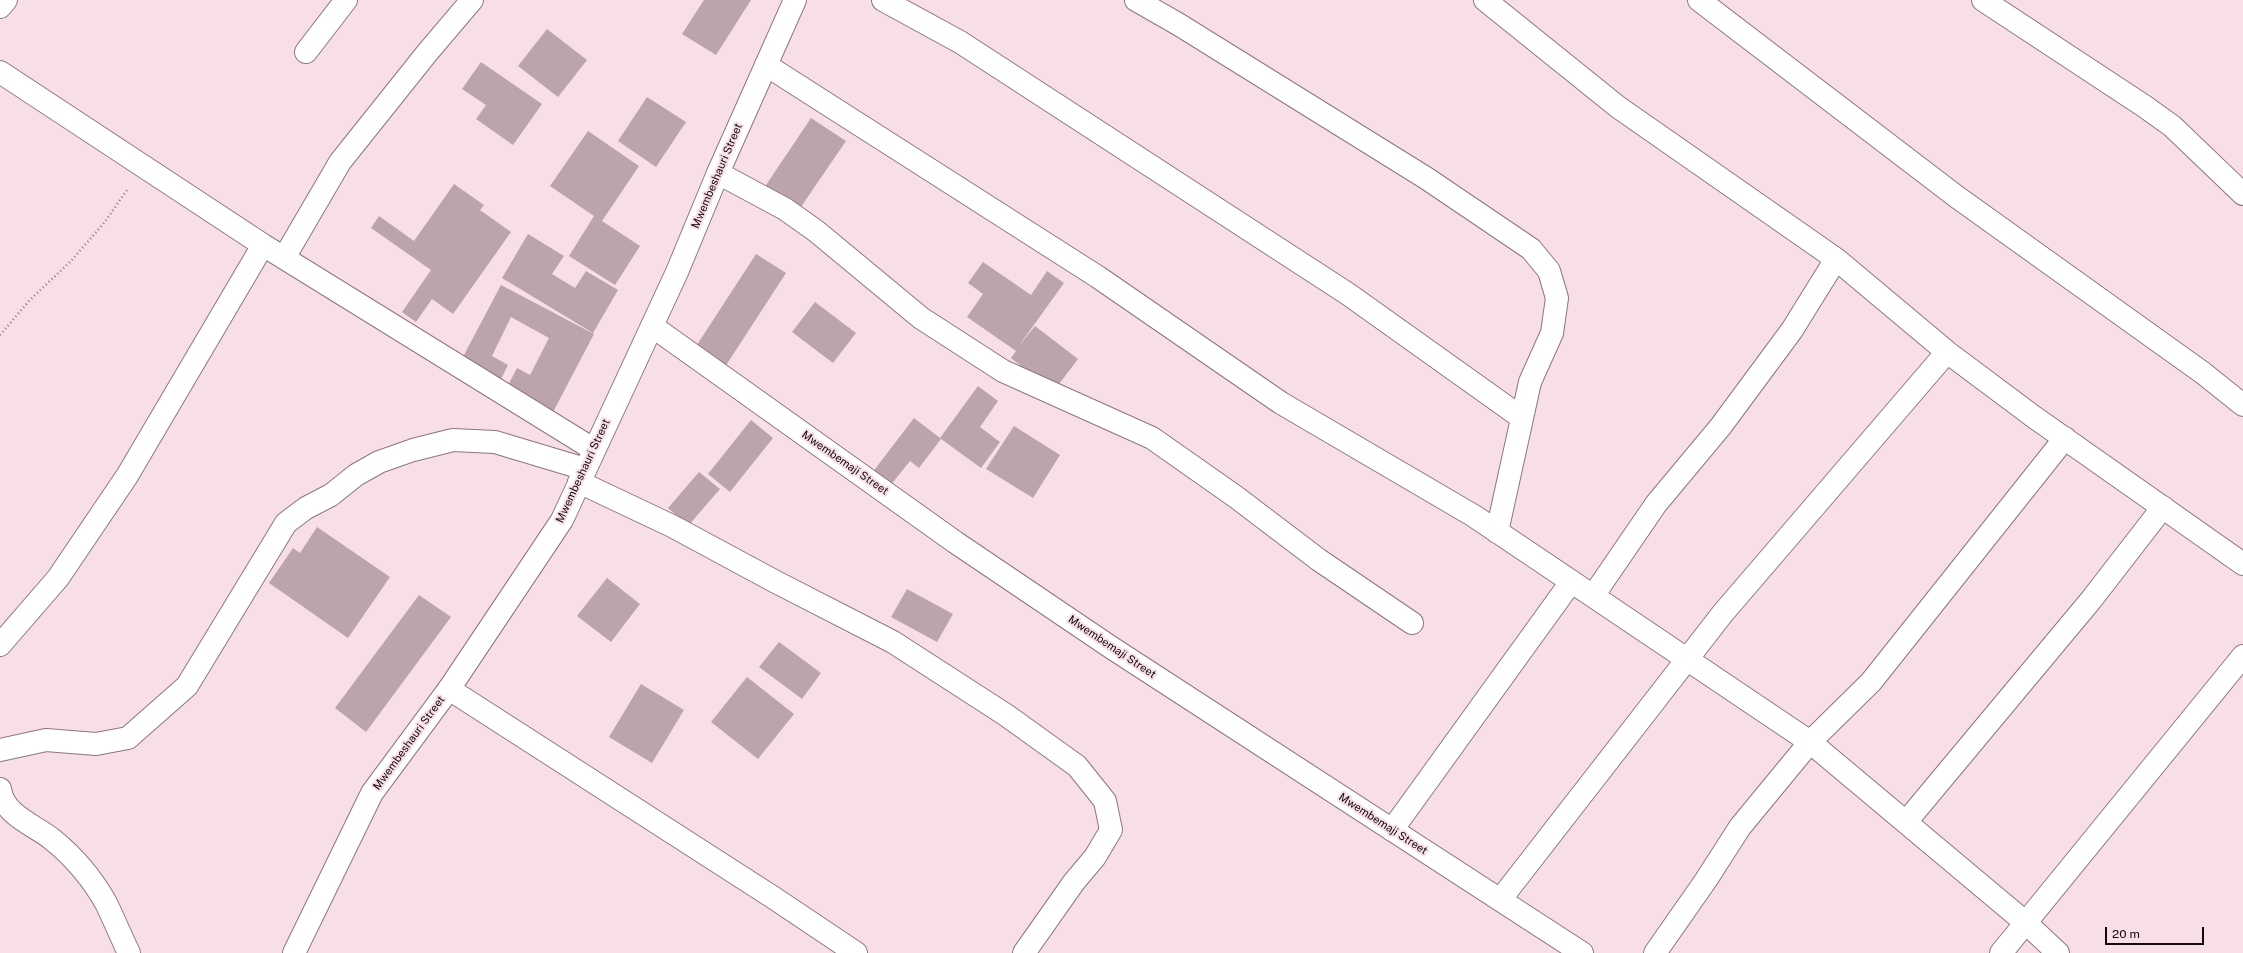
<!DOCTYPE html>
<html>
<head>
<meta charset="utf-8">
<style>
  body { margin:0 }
  #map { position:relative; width:2243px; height:953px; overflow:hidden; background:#f8dee7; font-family:"Public Sans",sans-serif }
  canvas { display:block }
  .scale { position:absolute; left:2105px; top:927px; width:99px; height:18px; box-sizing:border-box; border:2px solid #11090c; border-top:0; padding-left:5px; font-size:12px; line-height:14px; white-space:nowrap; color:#11090c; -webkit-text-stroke:3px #f8dee7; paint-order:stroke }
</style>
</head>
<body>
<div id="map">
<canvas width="2243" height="953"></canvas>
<div class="scale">20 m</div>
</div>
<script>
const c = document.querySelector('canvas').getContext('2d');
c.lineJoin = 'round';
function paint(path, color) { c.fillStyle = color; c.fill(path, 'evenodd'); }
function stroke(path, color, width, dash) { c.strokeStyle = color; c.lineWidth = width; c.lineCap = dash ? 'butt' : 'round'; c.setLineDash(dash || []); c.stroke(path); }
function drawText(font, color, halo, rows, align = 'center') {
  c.font = font + ' "Public Sans",sans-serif'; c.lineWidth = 4; c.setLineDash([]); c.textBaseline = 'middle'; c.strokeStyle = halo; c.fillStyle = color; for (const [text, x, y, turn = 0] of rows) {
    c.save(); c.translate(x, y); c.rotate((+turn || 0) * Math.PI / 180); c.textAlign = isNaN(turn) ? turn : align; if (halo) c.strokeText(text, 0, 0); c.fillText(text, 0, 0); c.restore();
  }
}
paint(new Path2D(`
  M 704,0 L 751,0 L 716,55 L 682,34 Z
  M 547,29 L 587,60 L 558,97 L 518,66 Z
  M 481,62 L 542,104 L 513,145 L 476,119 L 486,105 L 462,89 Z
  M 647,97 L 686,122 L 656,167 L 618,141 Z
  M 811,118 L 846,141 L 792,220 L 758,197 Z
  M 588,131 L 639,166 L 602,221 L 640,246 L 615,285 L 569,256 L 594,216 L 550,186 Z
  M 454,184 L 484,205 L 480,210 L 511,232 L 453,314 L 432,299 L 416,322 L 402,312 L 431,270 L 371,228 L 379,216 L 414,241 Z
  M 528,234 L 564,256 L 552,274 L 575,288 L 586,271 L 618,290 L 593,333 L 502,278 Z
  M 756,254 L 786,273 L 723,370 L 693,351 Z
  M 983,262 L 1031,295 L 1047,271 L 1064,283 L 1018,347 L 1035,326 L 1078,359 L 1053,392 L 1011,358 L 1016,351 L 967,317 L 983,294 L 968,283 Z
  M 501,285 L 594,334 L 552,414 L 506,389 L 517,368 L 530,375 L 549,338 L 511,317 L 492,356 L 508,365 L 495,391 L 456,370 Z
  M 815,302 L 856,333 L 833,363 L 792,332 Z
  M 978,386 L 998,401 L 980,427 L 1000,442 L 981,468 L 941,439 L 919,468 L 910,461 L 890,486 L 872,473 L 914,418 L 940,438 Z
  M 751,420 L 773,438 L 730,492 L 708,474 Z
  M 1014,426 L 1060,455 L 1033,498 L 986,469 Z
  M 699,472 L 720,489 L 688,526 L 668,508 Z
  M 317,527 L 390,577 L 348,638 L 269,583 L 293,548 L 300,553 Z
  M 607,578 L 640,604 L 611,642 L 577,616 Z
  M 907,589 L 953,614 L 937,642 L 891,617 Z
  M 419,595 L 451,617 L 366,732 L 335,708 Z
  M 779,642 L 821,673 L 802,699 L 759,667 Z
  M 747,677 L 794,714 L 758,759 L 711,722 Z
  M 641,684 L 684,710 L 652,763 L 609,737 Z`), '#bca4ad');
const street = new Path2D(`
  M 883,0 L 960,42 L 1348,294 L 1522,418
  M 1136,0 L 1178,24 L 1426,178 L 1531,249 L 1549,271 L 1557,298 L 1552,333 L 1530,382 L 1497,532
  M 1485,0 L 1618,107 L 1836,259 L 1947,352 L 2034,417 L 2243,564
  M 1699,0 L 1957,197 L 2203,373 L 2243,405
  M 1983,0 L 2144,106 L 2172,126 L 2243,194
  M 0,7 L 6,0
  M 306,52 L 346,0
  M 766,65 L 1098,277 L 1281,403 L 1474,516 L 1810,742 L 2026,923 L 2058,953
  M 0,72 L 263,245 L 593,449
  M 718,173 L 785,209 L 816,231 L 921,318 L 1003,371 L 1152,438 L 1236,497 L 1319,560 L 1412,623
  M 284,258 L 340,162 L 427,53 L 472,0
  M 652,326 L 955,542 L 1112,648 L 1582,953
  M 579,482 L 672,526 L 776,582 L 893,642 L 1006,715 L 1077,766 L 1105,801 L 1111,830 L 1095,857 L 1074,882 L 1024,953
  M 1593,596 L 1656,504 L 1721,426 L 1792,330 L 1836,259
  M 0,645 L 58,578 L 127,476 L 263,245
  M 449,689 L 774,898 L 856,953
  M 0,750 L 46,740 L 96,744 L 128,738 L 187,686 L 286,523 L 306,508 L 331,495 L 356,475 L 379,462 L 413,450 L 453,440 L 495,442 L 585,469
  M 0,789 C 4,816 35,825 53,840 C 74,857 93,880 106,903 C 114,919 121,937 129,953
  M 1906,822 L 2091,600 L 2163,507
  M 1392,830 L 1571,582
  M 1500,900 L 1723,613 L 1947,352
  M 1655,953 L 1706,880 L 1740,827 L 1810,742 L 1871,682 L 2065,438
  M 2001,953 L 2243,656`);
const secondary = new Path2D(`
  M 294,953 L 372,793 L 449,689 L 562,520 L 677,272 L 718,173 L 795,0`);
stroke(street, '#8d767f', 24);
stroke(secondary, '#8d767f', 24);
stroke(new Path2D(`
  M 0,335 L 29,301 L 71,261 L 104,223 L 127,190`), '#8b7980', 2.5, [1, 3]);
stroke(street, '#fff', 22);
stroke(secondary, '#fff', 22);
drawText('11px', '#11090c', '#f8dee7', [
  ["Mwembeshauri Street",717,176,-67],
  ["Mwembemaji Street",845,463,35],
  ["Mwembeshauri Street",583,471,-65],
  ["Mwembemaji Street",1112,647,34],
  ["Mwembeshauri Street",409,743,-54],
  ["Mwembemaji Street",1383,824,33]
]);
</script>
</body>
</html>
